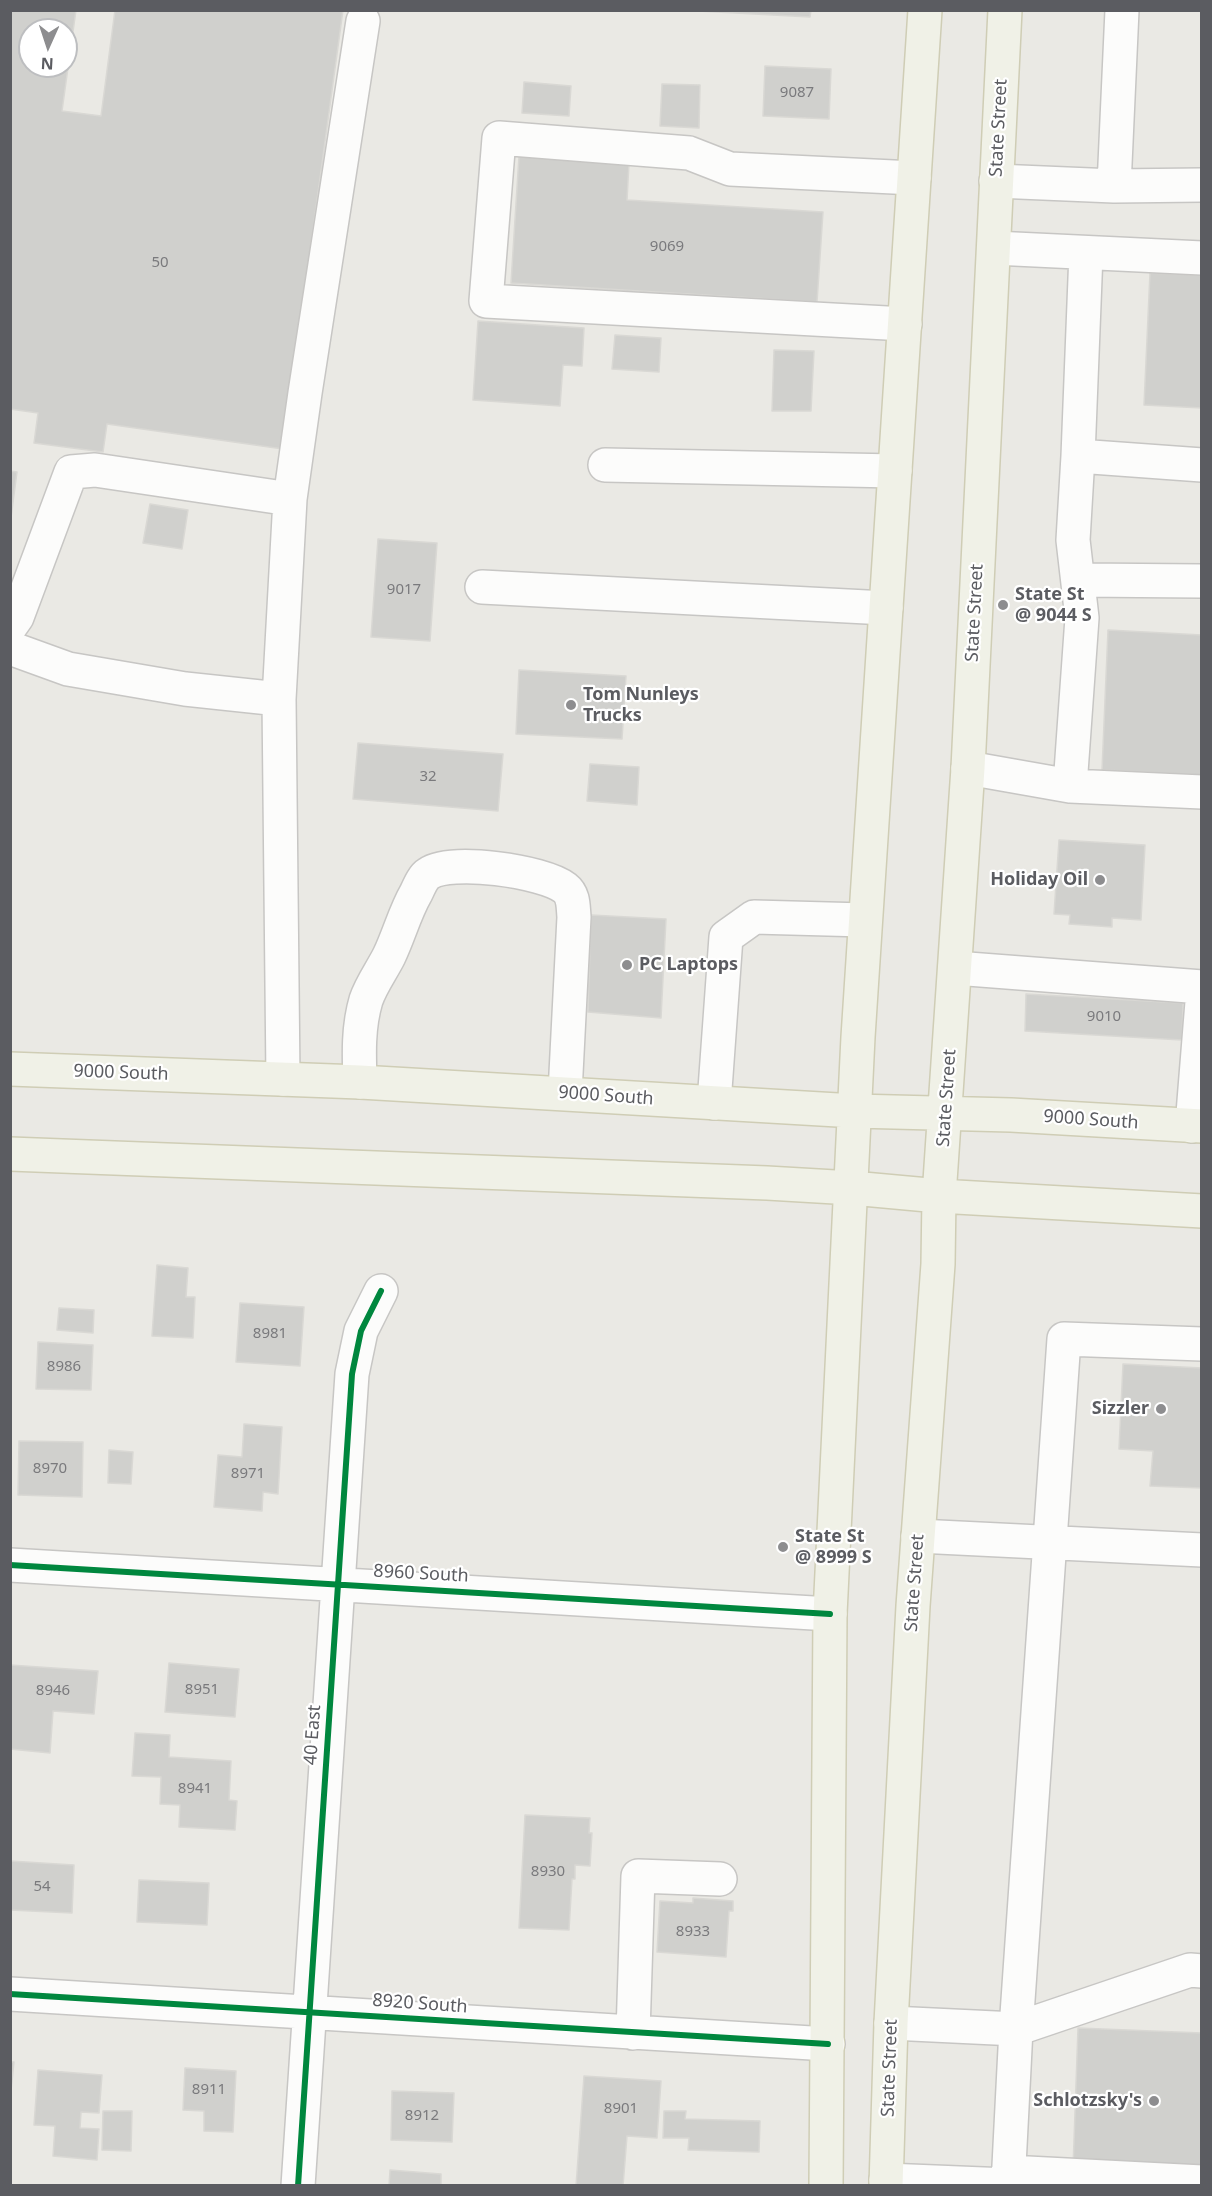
<!DOCTYPE html>
<html>
<head>
<meta charset="utf-8">
<style>
  body { margin:0 }
  #map { position:relative; width:1212px; height:2196px; overflow:hidden; background:#eae9e4; font-family:"Noto Sans",sans-serif }
  canvas { display:block }
  .frame { position:absolute; inset:0; border:12px solid #5b5c61; pointer-events:none }
  .north { position:absolute; left:18px; top:18px; width:60px; height:60px; box-sizing:border-box; background:#fff; border:2px solid #bdbec0; border-radius:50%; rotate:183deg; font-size:16px; font-weight:700; line-height:24px; text-align:center; color:#5b5c61 }
  .north::after { content:''; display:block; margin:auto; width:21px; height:27px; background:#8d8d8f; clip-path:polygon(50% 0,100% 100%,50% 72%,0 100%) }
</style>
</head>
<body>
<div id="map">
<canvas width="1212" height="2196"></canvas>
<div class="frame"></div>
<div class="north">N</div>
</div>
<script>
const c = document.querySelector('canvas').getContext('2d');
c.lineJoin = 'round';
function paint(path, color) { c.fillStyle = color; c.fill(path, 'evenodd'); }
function stroke(path, color, width, dash) { c.strokeStyle = color; c.lineWidth = width; c.lineCap = dash ? 'butt' : 'round'; c.setLineDash(dash || []); c.stroke(path); }
function drawText(font, color, halo, rows, align = 'center') {
  c.font = font + ' "Noto Sans",sans-serif'; c.lineWidth = 4.5; c.setLineDash([]); c.textBaseline = 'middle'; c.strokeStyle = halo; c.fillStyle = color; for (const [text, x, y, turn = 0] of rows) {
    c.save(); c.translate(x, y); c.rotate((+turn || 0) * Math.PI / 180); c.textAlign = isNaN(turn) ? turn : align; if (halo) c.strokeText(text, 0, 0); c.fillText(text, 0, 0); c.restore();
  }
}
const building = new Path2D(`
  M 10,10 L 76,10 L 62,111 L 101,116 L 115,10 L 343,10 L 283,449 L 107,424 L 103,452 L 34,443 L 38,413 L 10,409 ZM 30,30 L 66,30 L 66,66 L 30,66 Z
  M 679,10 L 811,10 L 810,17 Z
  M 765,66 L 831,69 L 829,119 L 763,116 Z
  M 524,82 L 571,86 L 569,116 L 522,113 Z
  M 662,84 L 700,85 L 699,128 L 660,126 Z
  M 519,156 L 629,163 L 627,200 L 823,212 L 817,302 L 511,283 Z
  M 1150,273 L 1202,275 L 1202,408 L 1144,405 Z
  M 478,321 L 584,328 L 582,366 L 563,365 L 560,406 L 473,400 Z
  M 615,335 L 661,338 L 659,372 L 612,369 Z
  M 774,350 L 814,351 L 811,411 L 772,411 Z
  M 10,471 L 17,472 L 10,525 Z
  M 150,504 L 188,510 L 182,549 L 143,543 Z
  M 378,539 L 437,543 L 430,641 L 371,637 Z
  M 1108,630 L 1202,635 L 1202,775 L 1102,770 Z
  M 519,670 L 626,676 L 622,739 L 516,734 Z
  M 358,743 L 503,754 L 498,811 L 353,799 Z
  M 590,764 L 639,767 L 637,805 L 587,801 Z
  M 1059,840 L 1145,845 L 1141,920 L 1112,918 L 1112,927 L 1069,924 L 1070,915 L 1054,914 Z
  M 591,915 L 666,919 L 661,1018 L 588,1012 Z
  M 1026,994 L 1183,1003 L 1182,1040 L 1025,1031 Z
  M 157,1265 L 188,1268 L 186,1297 L 195,1297 L 193,1338 L 152,1336 Z
  M 240,1303 L 304,1307 L 300,1366 L 236,1362 Z
  M 59,1308 L 94,1310 L 93,1333 L 57,1330 Z
  M 38,1342 L 93,1345 L 91,1390 L 36,1389 Z
  M 1123,1364 L 1202,1368 L 1202,1488 L 1150,1486 L 1153,1451 L 1119,1449 Z
  M 244,1424 L 282,1427 L 278,1494 L 263,1492 L 262,1511 L 214,1507 L 218,1455 L 242,1457 Z
  M 19,1441 L 83,1442 L 82,1497 L 18,1495 Z
  M 109,1450 L 133,1452 L 131,1484 L 108,1483 Z
  M 169,1663 L 239,1669 L 235,1717 L 165,1712 Z
  M 10,1665 L 98,1671 L 94,1714 L 53,1711 L 50,1753 L 10,1749 Z
  M 135,1733 L 170,1735 L 169,1757 L 231,1761 L 229,1800 L 237,1801 L 235,1830 L 179,1827 L 180,1805 L 160,1804 L 161,1777 L 132,1776 Z
  M 525,1815 L 590,1818 L 589,1833 L 592,1833 L 590,1866 L 575,1865 L 575,1879 L 572,1879 L 569,1930 L 519,1928 Z
  M 10,1861 L 74,1865 L 72,1913 L 10,1910 Z
  M 139,1880 L 209,1883 L 207,1925 L 137,1922 Z
  M 693,1898 L 733,1901 L 733,1911 L 729,1911 L 726,1957 L 657,1952 L 660,1901 L 693,1903 Z
  M 1078,2028 L 1202,2033 L 1202,2173 L 1073,2168 Z
  M 10,2062 L 14,2062 L 10,2100 Z
  M 185,2068 L 236,2071 L 233,2132 L 204,2131 L 204,2111 L 183,2110 Z
  M 38,2070 L 102,2075 L 99,2113 L 81,2112 L 80,2128 L 99,2129 L 97,2160 L 53,2156 L 55,2126 L 34,2125 Z
  M 584,2076 L 661,2081 L 657,2138 L 627,2136 L 623,2186 L 576,2186 Z
  M 392,2091 L 454,2093 L 452,2142 L 391,2140 Z
  M 103,2111 L 132,2111 L 131,2151 L 102,2150 Z
  M 664,2111 L 686,2111 L 685,2119 L 760,2121 L 759,2152 L 688,2150 L 689,2138 L 663,2138 Z
  M 390,2170 L 441,2174 L 441,2186 L 389,2186 Z`);
paint(building, '#d0d0cd');
stroke(building, '#d9d8d4', 1.5);
const minor = new Path2D(`
  M 996,181 L 1114,186 L 1202,185
  M 1114,186 L 1122,10
  M 994,248 L 1202,258
  M 1086,253 L 1078,456 L 1202,465
  M 905,324 L 486,301 L 499,138 L 689,153 L 730,169 L 914,178
  M 605,465 L 895,471
  M 1078,580 L 1202,581
  M 482,587 L 886,608
  M 10,627 L 17,617 L 71,472 L 95,470 L 290,499
  M 10,648 L 68,669 L 185,689 L 279,699
  M 968,768 L 1070,786 L 1202,792
  M 1070,786 L 1082,618 L 1073,540 L 1078,456
  M 955,968 L 1202,987
  M 283,1079 L 279,699 L 290,499 L 305,393 L 363,21
  M 360,1082 C 359,1054 358,1027 366,1000 C 371,985 382,970 389,956 C 399,935 405,912 416,893 C 419,887 423,877 428,874 C 450,858 543,871 565,888 C 574,895 573,906 574,917 L 565,1093
  M 714,1103 L 726,937 L 754,917 L 865,920
  M 1192,1126 L 1202,1002
  M 918,1536 L 1202,1550
  M 10,1565 L 830,1614
  M 10,1994 L 828,2044
  M 891,2023 L 1016,2029 L 1190,1970 L 1202,1971
  M 633,2033 L 638,1876 L 720,1879
  M 1008,2172 L 1202,2182
  M 886,2180 L 1008,2185 L 1016,2029 L 1064,1339 L 1202,1344
  M 298,2186 L 352,1374 L 361,1331 L 381,1291`);
const major = new Path2D(`
  M 10,1069 L 360,1082 L 855,1111 L 1011,1115 L 1202,1126
  M 10,1154 L 767,1183 L 852,1188 L 939,1196 L 1202,1211
  M 826,2186 L 830,1614 L 858,1037 L 925,10
  M 886,2186 L 891,2023 L 913,1606 L 938,1264 L 939,1196 L 968,768 L 1005,10`);
stroke(minor, '#c7c6c4', 36);
stroke(major, '#cfcdb5', 36);
stroke(minor, '#fcfcfb', 33);
stroke(major, '#f0f1e7', 33);
stroke(new Path2D(`
  M 10,1565 L 830,1614
  M 10,1994 L 828,2044
  M 298,2186 L 352,1374 L 361,1331 L 381,1291`), '#00873e', 6);
for (const [x, y, r, color] of [
  [1003,605,6,"#8d8d8f"],
  [571,705,6,"#8d8d8f"],
  [1100,880,6,"#8d8d8f"],
  [627,965,6,"#8d8d8f"],
  [1161,1409,6,"#8d8d8f"],
  [783,1547,6,"#8d8d8f"],
  [1154,2101,6,"#8d8d8f"]
]) { const dot = new Path2D(); dot.arc(x, y, r, 0, 2 * Math.PI); c.fillStyle = color; c.fill(dot); stroke(dot, '#fff', 2); }
drawText('15px', '#7a7a7d', null, [
  ["9087",797,93],
  ["9069",667,247],
  ["50",160,263],
  ["9017",404,590],
  ["32",428,777],
  ["9010",1104,1017],
  ["8981",270,1334],
  ["8986",64,1367],
  ["8970",50,1469],
  ["8971",248,1474],
  ["8951",202,1690],
  ["8946",53,1691],
  ["8941",195,1789],
  ["8930",548,1872],
  ["54",42,1887],
  ["8933",693,1932],
  ["8911",209,2090],
  ["8901",621,2109],
  ["8912",422,2116]
]);
drawText('18px', '#5b5c61', '#fff', [
  ["State Street",999,128,-87],
  ["State Street",975,613,-87],
  ["9000 South",121,1073,2],
  ["9000 South",606,1096,4],
  ["State Street",947,1098,-86],
  ["9000 South",1091,1120,4],
  ["8960 South",421,1574,3],
  ["State Street",915,1583,-86],
  ["40 East",313,1735,-86],
  ["8920 South",420,2004,4],
  ["State Street",890,2068,-88]
]);
drawText('bold 18px', '#5b5c61', '#fff', [
  ["State St",1015,595],
  ["@ 9044 S",1015,616],
  ["Tom Nunleys",583,695],
  ["Trucks",583,716],
  ["Holiday Oil",1088,880,"right"],
  ["PC Laptops",639,965],
  ["Sizzler",1149,1409,"right"],
  ["State St",795,1537],
  ["@ 8999 S",795,1558],
  ["Schlotzsky's",1142,2101,"right"]
], 'left');
</script>
</body>
</html>
